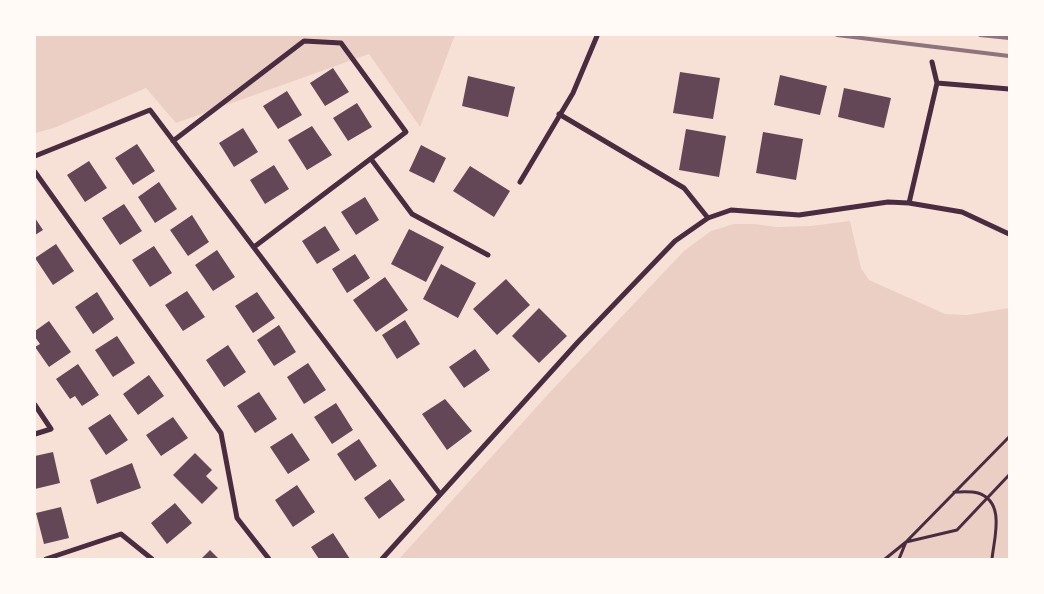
<!DOCTYPE html>
<html>
<head>
<meta charset="utf-8">
<style>
  body { margin:0 }
  #map { position:relative; width:1044px; height:594px; overflow:hidden; background:#f7e1d7; font-family:Karla,sans-serif }
  canvas { display:block }
  .frame { position:absolute; inset:0; border:36px solid #fffaf5; pointer-events:none }
</style>
</head>
<body>
<div id="map">
<canvas width="1044" height="594"></canvas>
<div class="frame"></div>
</div>
<script>
const c = document.querySelector('canvas').getContext('2d');
c.lineJoin = 'round';
function paint(path, color) { c.fillStyle = color; c.fill(path, 'evenodd'); }
function stroke(path, color, width, dash) { c.strokeStyle = color; c.lineWidth = width; c.lineCap = dash ? 'butt' : 'round'; c.setLineDash(dash || []); c.stroke(path); }
paint(new Path2D(`
  M 35,35 L 455,35 L 420,127 L 369,54 L 176,123 L 146,88 L 54,128 L 35,133 Z
  M 850,221 L 861,268 L 869,280 L 945,314 L 967,315 L 1009,308 L 1009,559 L 399,559 L 551,391 L 684,251 L 711,231 L 734,224 L 755,224 L 776,227 L 811,226 Z`), '#ebcfc5');
paint(new Path2D(`
  M 333,68 L 349,92 L 325,106 L 310,83 Z
  M 680,72 L 720,78 L 713,119 L 673,113 Z
  M 780,75 L 827,86 L 820,115 L 774,105 Z
  M 468,76 L 515,87 L 508,117 L 462,106 Z
  M 844,88 L 891,98 L 884,128 L 838,117 Z
  M 287,91 L 302,115 L 278,129 L 263,106 Z
  M 357,103 L 372,127 L 348,141 L 333,118 Z
  M 312,126 L 332,155 L 307,170 L 288,140 Z
  M 243,128 L 258,152 L 234,167 L 219,143 Z
  M 686,129 L 726,136 L 719,177 L 679,170 Z
  M 763,132 L 803,139 L 796,180 L 756,173 Z
  M 137,144 L 155,171 L 133,185 L 115,158 Z
  M 421,145 L 446,158 L 434,183 L 409,171 Z
  M 89,161 L 107,188 L 85,202 L 67,175 Z
  M 274,165 L 289,189 L 265,204 L 250,180 Z
  M 470,166 L 510,191 L 494,217 L 453,191 Z
  M 159,182 L 177,209 L 155,223 L 138,197 Z
  M 365,197 L 379,220 L 356,235 L 341,212 Z
  M 124,204 L 142,231 L 120,245 L 102,218 Z
  M 192,215 L 209,242 L 188,256 L 170,230 Z
  M 35,218 L 43,230 L 35,235 Z
  M 325,226 L 340,250 L 317,264 L 302,241 Z
  M 409,229 L 444,247 L 426,282 L 391,264 Z
  M 56,244 L 74,271 L 53,285 L 35,258 Z
  M 154,246 L 172,273 L 150,287 L 132,260 Z
  M 217,250 L 235,277 L 213,291 L 195,265 Z
  M 355,254 L 370,278 L 347,293 L 332,269 Z
  M 441,264 L 476,283 L 458,318 L 423,299 Z
  M 385,277 L 408,310 L 376,332 L 353,300 Z
  M 506,279 L 530,305 L 497,335 L 473,309 Z
  M 187,291 L 205,317 L 183,331 L 165,305 Z
  M 97,292 L 114,319 L 93,334 L 75,307 Z
  M 257,292 L 275,318 L 253,333 L 235,306 Z
  M 539,308 L 567,336 L 539,363 L 512,336 Z
  M 405,320 L 420,344 L 397,359 L 382,335 Z
  M 49,321 L 71,352 L 49,367 L 35,347 L 40,344 L 35,337 L 35,331 Z
  M 279,325 L 296,352 L 274,366 L 257,340 Z
  M 117,336 L 135,363 L 113,377 L 95,350 Z
  M 228,345 L 246,372 L 224,387 L 206,360 Z
  M 475,349 L 490,370 L 464,388 L 449,367 Z
  M 308,363 L 326,390 L 304,404 L 287,377 Z
  M 78,364 L 99,395 L 82,406 L 75,396 L 70,399 L 56,379 Z
  M 149,375 L 164,396 L 138,415 L 123,394 Z
  M 259,392 L 277,419 L 255,433 L 237,406 Z
  M 445,399 L 472,431 L 447,450 L 422,414 Z
  M 336,403 L 353,430 L 332,444 L 314,417 Z
  M 110,414 L 128,440 L 106,455 L 88,428 Z
  M 173,417 L 188,438 L 161,456 L 146,435 Z
  M 292,433 L 310,460 L 288,474 L 270,447 Z
  M 359,439 L 377,466 L 355,481 L 337,454 Z
  M 53,452 L 60,483 L 35,489 L 35,456 Z
  M 195,453 L 212,470 L 206,476 L 218,488 L 202,504 L 173,475 Z
  M 132,463 L 141,488 L 97,504 L 90,480 Z
  M 390,479 L 405,500 L 379,519 L 364,498 Z
  M 297,485 L 315,512 L 293,527 L 275,500 Z
  M 175,503 L 192,523 L 167,544 L 151,523 Z
  M 61,507 L 69,538 L 44,544 L 36,513 Z
  M 333,533 L 350,559 L 319,559 L 311,547 Z
  M 210,550 L 219,559 L 201,559 Z`), '#644757');
stroke(new Path2D(`
  M 954,492 C 961,492 971,491 978,493 C 1006,502 994,538 992,559
  M 885,559 L 906,542 L 1009,437
  M 899,559 L 906,542 L 957,530 L 1009,475`), '#4a2c40', 3);
stroke(new Path2D(`
  M 937,83 L 1009,89
  M 559,114 L 684,188 L 708,218
  M 173,141 L 304,41 L 341,43 L 406,132 L 254,247
  M 35,156 L 150,110 L 440,494
  M 371,159 L 412,214 L 488,255
  M 35,172 L 221,433 L 237,518 L 269,559
  M 520,182 L 573,93 L 597,36
  M 909,203 L 937,83 L 932,62
  M 35,405 L 51,429 L 35,434
  M 46,559 L 121,534 L 152,559
  M 382,559 L 578,342 L 675,241 L 708,218 L 731,210 L 799,215 L 888,202 L 909,203 L 962,212 L 1009,234`), '#4a2c40', 5);
stroke(new Path2D(`
  M 837,35 L 1009,56
  M 980,35 L 1009,38`), '#8f747c', 4);
</script>
</body>
</html>
